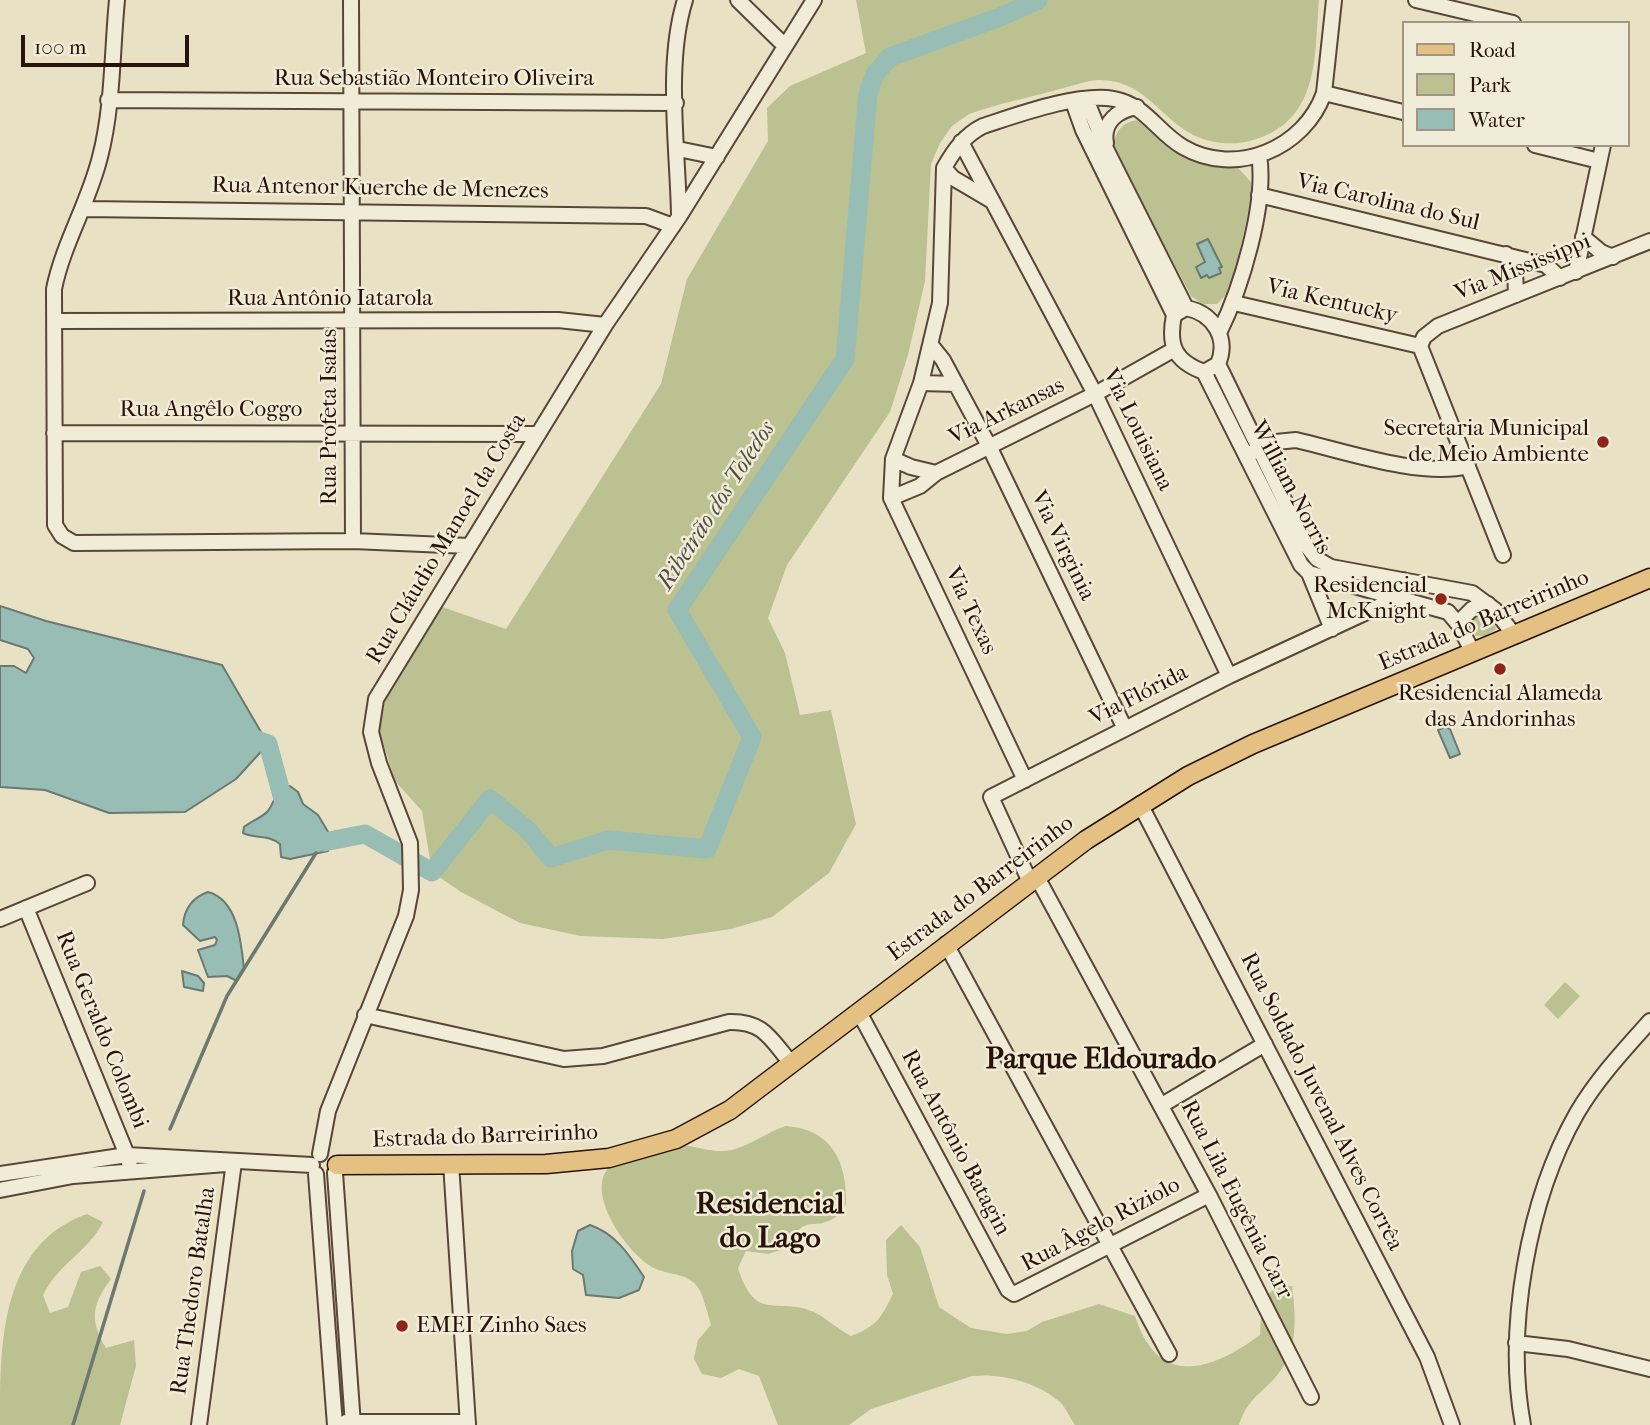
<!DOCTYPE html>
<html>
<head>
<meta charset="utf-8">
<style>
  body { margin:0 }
  #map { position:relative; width:1650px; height:1425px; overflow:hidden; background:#e9e1c3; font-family:"IM FELL French Canon",serif }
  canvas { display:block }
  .legend { position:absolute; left:1402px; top:21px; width:228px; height:126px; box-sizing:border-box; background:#f1ecd8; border:2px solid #a19586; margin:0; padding:9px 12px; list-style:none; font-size:21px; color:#28130a }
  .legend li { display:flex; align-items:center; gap:14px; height:35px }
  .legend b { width:35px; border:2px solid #a19586 }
  .scale { position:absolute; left:21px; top:35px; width:168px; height:32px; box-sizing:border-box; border:4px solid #28130a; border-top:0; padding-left:9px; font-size:21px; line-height:24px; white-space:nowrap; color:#28130a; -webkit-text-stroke:5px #f1ecd8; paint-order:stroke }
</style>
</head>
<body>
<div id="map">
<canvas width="1650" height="1425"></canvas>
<ul class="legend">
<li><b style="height:9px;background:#e4c082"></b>Road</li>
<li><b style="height:19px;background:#bbc190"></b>Park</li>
<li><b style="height:19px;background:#97bdb5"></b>Water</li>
</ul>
<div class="scale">100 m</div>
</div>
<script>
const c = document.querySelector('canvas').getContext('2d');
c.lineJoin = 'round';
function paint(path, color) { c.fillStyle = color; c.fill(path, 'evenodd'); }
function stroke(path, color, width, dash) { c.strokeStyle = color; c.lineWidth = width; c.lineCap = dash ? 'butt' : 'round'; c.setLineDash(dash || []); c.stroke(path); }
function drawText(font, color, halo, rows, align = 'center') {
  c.font = font + ' "IM FELL French Canon",serif'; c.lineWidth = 5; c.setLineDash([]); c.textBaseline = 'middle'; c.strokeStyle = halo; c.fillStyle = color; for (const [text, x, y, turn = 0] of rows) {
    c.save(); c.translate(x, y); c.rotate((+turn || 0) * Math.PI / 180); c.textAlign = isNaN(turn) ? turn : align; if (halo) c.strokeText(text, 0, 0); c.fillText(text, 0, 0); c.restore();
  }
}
paint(new Path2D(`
  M 856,0 L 1319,0 C 1314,59 1320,122 1250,141 C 1230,146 1206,143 1188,132 C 1157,113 1141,79 1098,80 C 1085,81 1069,87 1056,90 C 1027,98 997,104 969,114 L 952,126 L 940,143 L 931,164 L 925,281 L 908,355 L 890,412 L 787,565 L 768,618 L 785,653 L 800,715 L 831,710 L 856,824 L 829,873 L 772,917 L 731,929 L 663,939 L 581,936 L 520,923 L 461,892 L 432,872 L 422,811 L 395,781 L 379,730 L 386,695 L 442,607 L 506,629 L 661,384 L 687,279 L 768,141 L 767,108 L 790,86 L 866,53 Z
  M 1143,120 L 1169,148 L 1187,159 L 1208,165 L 1238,168 L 1251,182 L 1252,195 L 1231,290 L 1217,304 L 1202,304 L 1191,296 L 1114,151 C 1112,132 1124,119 1143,120 Z
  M 1480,614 L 1492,618 L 1496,629 L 1485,636 L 1476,636 L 1467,626 L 1471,615 Z
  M 1565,982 L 1580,996 L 1558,1019 L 1544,1005 Z
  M 786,1126 C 832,1129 847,1162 846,1204 C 843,1208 839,1215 834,1218 C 813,1232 805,1211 787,1248 L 768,1254 L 746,1251 L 738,1268 C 756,1324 776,1296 814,1312 C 823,1316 839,1330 851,1336 C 876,1327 881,1318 893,1294 L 887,1275 L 886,1240 L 901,1225 L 920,1247 L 939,1307 L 971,1328 L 1007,1334 L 1027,1331 L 1042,1322 L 1099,1304 L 1135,1316 C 1158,1388 1210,1372 1260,1335 L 1262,1299 L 1276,1288 L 1292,1286 C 1297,1325 1298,1358 1267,1386 C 1253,1399 1244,1407 1239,1425 L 1075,1425 C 1070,1418 1066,1408 1060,1402 C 1037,1382 1002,1373 972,1376 L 871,1409 L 849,1425 L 778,1425 L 759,1376 L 739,1369 L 721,1378 L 702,1374 L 694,1359 L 698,1340 L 711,1325 C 707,1313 704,1294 696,1285 C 683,1271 665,1276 649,1265 C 623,1248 577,1182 618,1160 C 628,1154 669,1144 680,1145 C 697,1146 715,1154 732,1150 C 751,1145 767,1132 786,1126 Z
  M 87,1214 L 103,1222 C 88,1252 58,1264 43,1295 L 50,1313 L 68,1307 L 81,1272 L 100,1266 L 111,1279 C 92,1304 89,1320 106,1348 L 134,1340 L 136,1366 L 120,1425 L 0,1425 C 0,1343 0,1245 87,1214 Z`), '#bbc190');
const water = new Path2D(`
  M 1208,239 L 1222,267 L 1219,268 L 1221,273 L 1209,278 L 1207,275 L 1201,278 L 1196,267 L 1205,262 L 1197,244 Z
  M 0,606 L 46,621 L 222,665 L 268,744 L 236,779 L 185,812 L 109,813 L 45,790 L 0,787 L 0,666 L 14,666 L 26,673 L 34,658 L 28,649 L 0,640 Z
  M 1445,727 L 1450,729 L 1460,754 L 1450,758 L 1438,730 Z
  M 290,786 L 298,792 L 303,804 L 318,815 L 333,840 L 328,851 L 290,859 L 281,857 L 280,844 C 268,834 255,839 243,833 L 244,827 C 250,822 263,817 268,811 C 276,800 274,790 290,786 Z
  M 208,892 C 238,900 241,942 244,969 L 237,981 L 227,976 L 208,977 L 198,950 L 215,945 L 217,940 L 215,937 L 200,941 L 183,925 C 184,909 193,897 208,892 Z
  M 182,971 L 198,976 L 204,983 L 203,991 L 184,987 Z
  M 590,1225 C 615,1233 630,1256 644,1277 L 639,1290 L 619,1298 L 586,1295 L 583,1275 L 573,1269 L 572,1251 L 578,1231 Z`);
paint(water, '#97bdb5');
stroke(water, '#6b7971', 2);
stroke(new Path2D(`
  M 170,1129 L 227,996 L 316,853
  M 73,1425 L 144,1191`), '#6b7971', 3.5);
stroke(new Path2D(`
  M 243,735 L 268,744 L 287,814
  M 309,835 L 324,842 L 365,834 L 432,872 L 490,799 L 528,830 L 551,858 L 608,840 L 707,849 L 752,737 L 677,610 L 845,359 L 868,93 L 875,74 L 890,57 L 1000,17 L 1038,0`), '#97bdb5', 19);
const minor = new Path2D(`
  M 117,0 C 112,51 113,107 100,157 C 89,202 63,244 54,289 L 55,525 L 62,536 L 74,543 L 353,541 L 469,546
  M 351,0 L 353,541
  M 738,0 L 785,46
  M 1416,0 L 1513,23
  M 1324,93 L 1403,112
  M 1086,99 L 1107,151 L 1186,308
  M 108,100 L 676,103
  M 1073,102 L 1083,130 L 1174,315
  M 961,142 L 1095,394 L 1229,676
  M 1106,143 C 1102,122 1118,110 1137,107
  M 1535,145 L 1599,161
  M 678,149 L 717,157
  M 944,168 L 953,178 L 992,201
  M 1259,195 L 1546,265 L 1560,278
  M 84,209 L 646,216 L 673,226
  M 679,216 C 678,149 665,64 685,0
  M 1583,237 L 1601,252 L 1613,257
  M 1506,254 L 1515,270 L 1516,295
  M 1576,272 L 1603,145
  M 1234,303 L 1420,346
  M 1186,308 C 1213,313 1229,338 1218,364 L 1204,372 C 1174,361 1168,345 1174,315 Z
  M 55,321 L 558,320 L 605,325
  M 1219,333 C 1241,289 1267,204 1259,155
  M 931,345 L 943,360 L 989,446 L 1125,729
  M 1420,346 L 1424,337 L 1438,326 L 1650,241
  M 1420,346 L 1503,555
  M 1218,364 L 1306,545 L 1317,559 L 1331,567 L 1472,593 L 1495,610 L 1515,636
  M 1204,372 L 1301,565 L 1309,573 L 1322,577 L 1448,612 L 1459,625 L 1473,653
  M 921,383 L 956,384
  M 54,433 L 536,434
  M 1251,453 L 1276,442 L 1296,440 C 1344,451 1422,478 1468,466
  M 893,459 L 911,467 L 936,473
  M 891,498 L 920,486 L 936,473 L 1095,394 L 1173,350
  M 1309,573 L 1332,629
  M 1458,623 L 1472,609 L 1488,604
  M 1025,780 L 891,498 L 893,459 L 921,383 L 940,303 L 944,168 C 954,150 965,135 983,126 C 1017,115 1080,92 1114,99 C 1146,105 1157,132 1183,147 C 1236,178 1305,148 1324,93 L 1334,0
  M 1140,804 L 1427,1357 L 1452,1425
  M 1037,877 L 1209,1195 L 1311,1397
  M 1030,882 L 991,797 L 1229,676 L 1382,605 L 1395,597 L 1403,580
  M 26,908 L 127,1155 L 131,1170
  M 0,919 L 87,883
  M 946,944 L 1169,1354
  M 859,1012 L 1008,1290 L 1014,1294 L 1209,1195
  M 365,1015 L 564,1059 L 603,1056 L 729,1022 C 763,1021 770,1038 790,1062
  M 1162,1105 L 1265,1044
  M 320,1154 L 328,1111 L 406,916 L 411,890 L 410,843 L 379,763 L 371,732 L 376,699 L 605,325 L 679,217 L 814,0
  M 451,1163 L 468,1425
  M 335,1173 L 353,1425
  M 0,1174 L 127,1155 L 312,1165
  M 316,1174 L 335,1425
  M 0,1190 L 73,1176 L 226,1164
  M 1516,1343 L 1568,1349 L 1650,1369
  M 346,1422 L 468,1422
  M 199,1425 L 234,1162
  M 1523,1425 C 1505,1329 1528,1199 1577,1113 C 1597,1079 1624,1050 1650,1021`);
const major = new Path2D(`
  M 337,1165 L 546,1164 L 609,1158 L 676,1139 L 730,1110 L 1086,840 L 1188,776 L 1253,744 L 1650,578`);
stroke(minor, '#584638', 18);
stroke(major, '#28130a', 21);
stroke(minor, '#f1ecd8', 14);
stroke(major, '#e4c082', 18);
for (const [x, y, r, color] of [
  [1603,442,7,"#8f2418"],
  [1441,599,7,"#8f2418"],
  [1500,669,7,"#8f2418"],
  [402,1326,7,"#8f2418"]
]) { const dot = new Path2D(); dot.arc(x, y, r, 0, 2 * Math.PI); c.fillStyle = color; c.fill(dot); stroke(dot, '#f1ecd8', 2.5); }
drawText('23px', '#28130a', '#f1ecd8', [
  ["Rua Sebastião Monteiro Oliveira",434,79],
  ["Rua Antenor Kuerche de Menezes",380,189,1],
  ["Via Carolina do Sul",1388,203,13],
  ["Via Mississippi",1523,268,-22],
  ["Rua Antônio Iatarola",330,299],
  ["Via Kentucky",1332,302,13],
  ["Rua Angêlo Coggo",211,410],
  ["Via Arkansas",1007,412,-26],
  ["Rua Profeta Isaías",330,417,-90],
  ["Via Louisiana",1137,430,64],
  ["William Norris",1290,488,62],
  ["Rua Cláudio Manoel da Costa",447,539,-59],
  ["Via Virginia",1062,546,64],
  ["Via Texas",970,611,65],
  ["Estrada do Barreirinho",1484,621,-23],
  ["Via Flórida",1139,696,-27],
  ["Estrada do Barreirinho",981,889,-37],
  ["Rua Geraldo Colombi",101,1030,68],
  ["Rua Soldado Juvenal Alves Corrêa",1321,1102,63],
  ["Estrada do Barreirinho",485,1137,-2],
  ["Rua Antônio Batagin",955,1143,62],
  ["Rua Lila Eugênia Carr",1236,1200,63],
  ["Rua Âgelo Riziolo",1101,1225,-28],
  ["Rua Thedoro Batalha",194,1291,-82]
]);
drawText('23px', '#28130a', '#f1ecd8', [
  ["Secretaria Municipal",1589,429],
  ["de Meio Ambiente",1589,455],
  ["Residencial",1427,586],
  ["McKnight",1427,612],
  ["Residencial Alameda",1500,694,"center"],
  ["das Andorinhas",1500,720,"center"],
  ["EMEI Zinho Saes",416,1326,"left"]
], 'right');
drawText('italic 24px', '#4f4e46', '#f1ecd8', [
  ["Ribeirão dos Toledos",717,506,-57]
]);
drawText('bold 30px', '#28130a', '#f1ecd8', [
  ["Parque Eldourado",1101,1061],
  ["Residencial",770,1206],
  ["do Lago",770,1240]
]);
</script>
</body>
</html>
